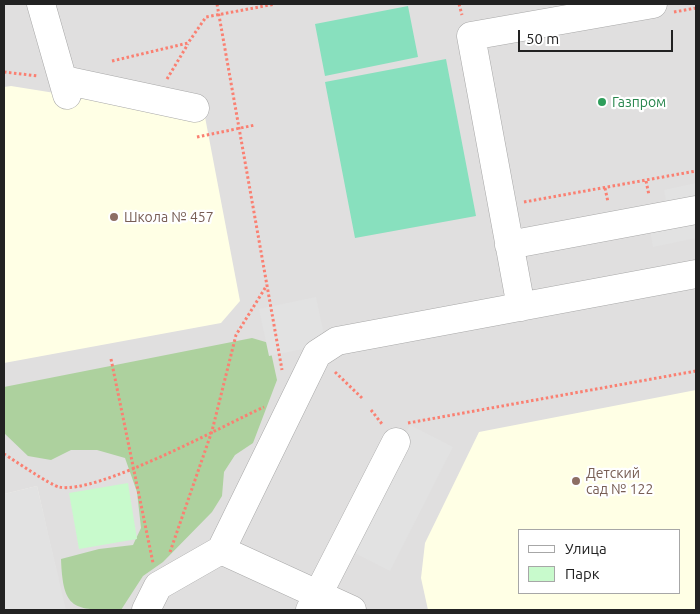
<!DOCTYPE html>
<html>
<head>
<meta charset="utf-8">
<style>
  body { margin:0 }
  #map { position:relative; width:700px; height:614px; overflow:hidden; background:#f2efe9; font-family:Ubuntu,sans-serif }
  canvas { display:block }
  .frame { position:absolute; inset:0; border:5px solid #222; pointer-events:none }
  .legend { position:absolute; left:518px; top:529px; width:162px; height:65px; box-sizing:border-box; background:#fff; border:1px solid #a7a7a7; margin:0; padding:6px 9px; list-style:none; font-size:15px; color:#222 }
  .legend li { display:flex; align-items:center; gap:10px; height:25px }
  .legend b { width:25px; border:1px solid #a7a7a7 }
  .scale { position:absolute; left:518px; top:30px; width:155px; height:22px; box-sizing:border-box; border:2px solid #222; border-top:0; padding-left:6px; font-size:15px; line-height:18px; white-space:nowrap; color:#222; -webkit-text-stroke:4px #fff; paint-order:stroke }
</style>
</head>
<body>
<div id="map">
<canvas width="700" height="614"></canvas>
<div class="frame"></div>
<ul class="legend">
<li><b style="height:6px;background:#fff"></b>Улица</li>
<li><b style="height:14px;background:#c8facc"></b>Парк</li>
</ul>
<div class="scale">50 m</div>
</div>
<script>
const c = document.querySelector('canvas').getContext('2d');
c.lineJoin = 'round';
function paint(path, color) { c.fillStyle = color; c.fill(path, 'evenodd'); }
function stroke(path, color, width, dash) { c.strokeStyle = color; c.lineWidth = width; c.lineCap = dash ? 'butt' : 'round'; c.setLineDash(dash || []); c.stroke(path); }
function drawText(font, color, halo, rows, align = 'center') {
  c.font = font + ' Ubuntu,sans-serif'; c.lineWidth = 4.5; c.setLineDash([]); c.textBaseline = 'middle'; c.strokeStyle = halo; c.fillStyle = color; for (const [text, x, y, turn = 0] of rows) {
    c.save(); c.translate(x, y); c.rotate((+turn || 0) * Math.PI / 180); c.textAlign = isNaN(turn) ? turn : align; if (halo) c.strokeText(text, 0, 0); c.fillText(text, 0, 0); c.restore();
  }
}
paint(new Path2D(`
  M 4,4 L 696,4 L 696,610 L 65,610 L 37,486 L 4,494 ZM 519,530 L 679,530 L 679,593 L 519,593 Z`), '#e0dfdf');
paint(new Path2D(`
  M 11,86 L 205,117 L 240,301 L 221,323 L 4,363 L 4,87 Z
  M 696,390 L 696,610 L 428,610 L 421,578 L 425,543 L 479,432 ZM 519,530 L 679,530 L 679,593 L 519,593 Z`), '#ffffe5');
paint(new Path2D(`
  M 252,338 L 269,343 L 277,380 L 253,443 L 235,455 L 224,472 L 222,496 L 212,512 L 163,562 L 143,576 L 121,610 C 73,610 63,610 61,559 L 99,549 L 133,545 L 141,528 L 137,492 L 125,458 L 97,450 L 71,450 L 51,460 L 28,456 L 4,433 L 4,387 Z`), '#add19e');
paint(new Path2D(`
  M 128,483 L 137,539 L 79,549 L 69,493 Z`), '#c8facc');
paint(new Path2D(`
  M 408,6 L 418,57 L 325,76 L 315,24 Z
  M 446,59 L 476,216 L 355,238 L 325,82 Z`), '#88e0be');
paint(new Path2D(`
  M 696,183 L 696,238 L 653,247 L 650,230 L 671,226 L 664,190 Z
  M 316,297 L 326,344 L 269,356 L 259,309 Z
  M 410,425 L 453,447 L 390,571 L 347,549 Z
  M 37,486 L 66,610 L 4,610 L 4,494 Z`), '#e2e2e2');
const minor = new Path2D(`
  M 41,4 L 67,95
  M 64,80 L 195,108
  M 509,245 L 696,210
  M 521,307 L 471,36 L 653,4
  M 221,550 L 352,610
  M 146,610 L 158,586 L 221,550 L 317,354 L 337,341 L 696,274
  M 310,610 L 396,442`);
stroke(minor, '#a9a9a9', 29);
stroke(new Path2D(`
  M 217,4 L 282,370
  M 459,4 L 462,15
  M 674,12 L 696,8
  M 112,61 L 188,43 L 206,17 L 275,4
  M 4,72 L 38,76
  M 167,79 L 188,44
  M 197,137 L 255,125
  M 646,181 L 649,195
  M 605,188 L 608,202
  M 524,202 L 696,171
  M 111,359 L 153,563
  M 335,372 L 362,398
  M 371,410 L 382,424
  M 408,423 L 696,371
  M 4,454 C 14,460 50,485 59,487 C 97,495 224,425 264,407
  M 170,552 L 212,431 L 236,335 L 267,285`), '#fa8072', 3, [2.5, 2.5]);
stroke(minor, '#fff', 28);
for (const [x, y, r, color] of [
  [602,102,5,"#2e9e5b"],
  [114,217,5,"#8d6e63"],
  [576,481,5,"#8d6e63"]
]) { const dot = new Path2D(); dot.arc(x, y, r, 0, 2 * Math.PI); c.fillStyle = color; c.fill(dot); stroke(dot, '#fff', 2); }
drawText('14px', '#27864d', '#fff', [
  ["Газпром",612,102]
], 'left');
drawText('14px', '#785e54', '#fff', [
  ["Школа № 457",124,217],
  ["Детский",586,473],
  ["сад № 122",586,489]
], 'left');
</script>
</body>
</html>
